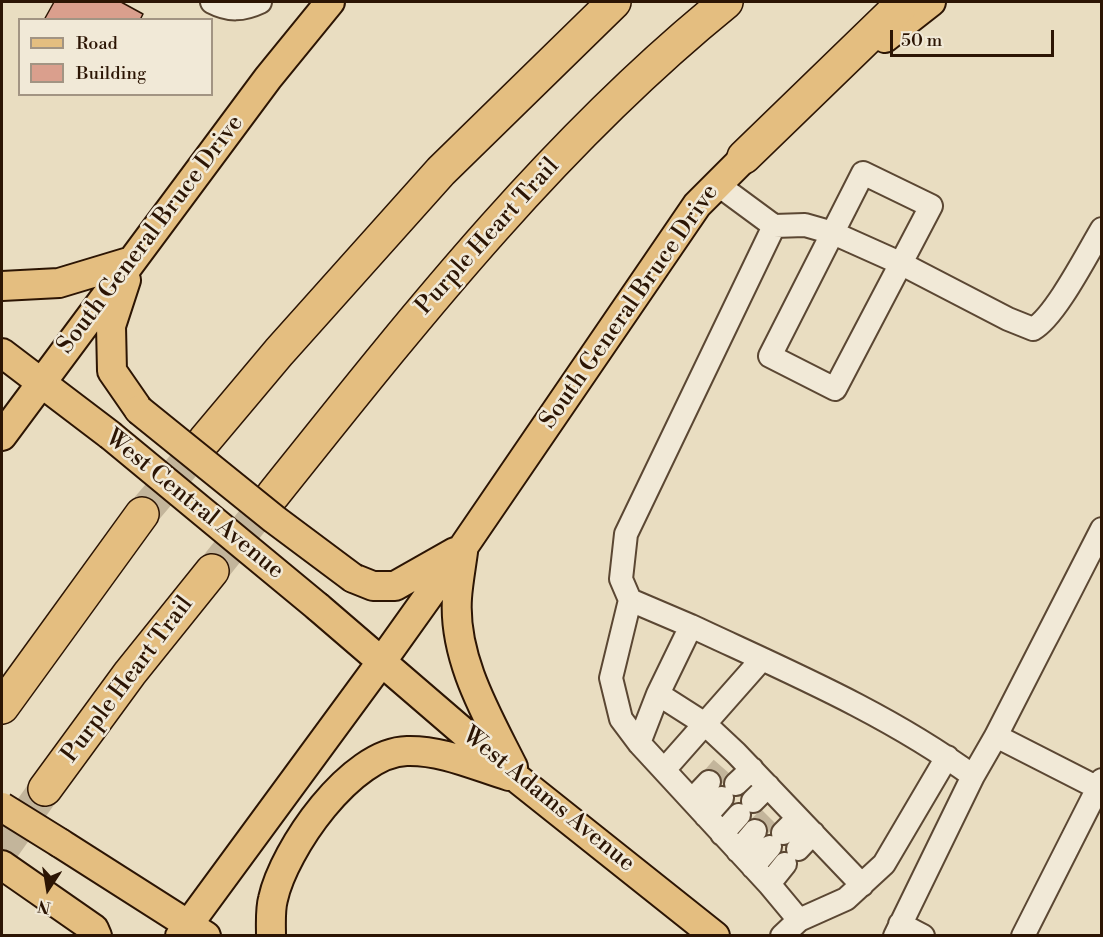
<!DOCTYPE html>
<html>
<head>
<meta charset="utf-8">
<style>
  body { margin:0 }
  #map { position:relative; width:1103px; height:937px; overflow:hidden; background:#e9ddc1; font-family:"Libre Bodoni",serif }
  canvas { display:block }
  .frame { position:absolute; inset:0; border:3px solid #2c1504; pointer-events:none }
  .legend { position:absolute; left:18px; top:18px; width:195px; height:78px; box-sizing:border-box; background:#f1e9d7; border:2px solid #a29483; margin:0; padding:8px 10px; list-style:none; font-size:18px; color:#2c1504 }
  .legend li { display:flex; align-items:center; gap:12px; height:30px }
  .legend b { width:30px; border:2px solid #a29483 }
  .north { position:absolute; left:18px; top:859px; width:60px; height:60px; -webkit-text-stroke:4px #f1e9d7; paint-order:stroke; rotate:192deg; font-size:16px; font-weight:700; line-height:24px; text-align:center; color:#2c1504 }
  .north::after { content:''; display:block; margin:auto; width:21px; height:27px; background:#2c1504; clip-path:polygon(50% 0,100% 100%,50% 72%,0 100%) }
  .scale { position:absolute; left:890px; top:30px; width:164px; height:27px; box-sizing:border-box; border:3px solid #2c1504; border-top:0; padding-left:8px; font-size:18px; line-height:21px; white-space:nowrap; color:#2c1504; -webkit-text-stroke:4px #f1e9d7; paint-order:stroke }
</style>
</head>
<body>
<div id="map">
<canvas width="1103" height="937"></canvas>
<div class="frame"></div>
<ul class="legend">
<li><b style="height:8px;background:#e4be80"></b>Road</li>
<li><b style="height:16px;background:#da9f8d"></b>Building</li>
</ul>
<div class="north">N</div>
<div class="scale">50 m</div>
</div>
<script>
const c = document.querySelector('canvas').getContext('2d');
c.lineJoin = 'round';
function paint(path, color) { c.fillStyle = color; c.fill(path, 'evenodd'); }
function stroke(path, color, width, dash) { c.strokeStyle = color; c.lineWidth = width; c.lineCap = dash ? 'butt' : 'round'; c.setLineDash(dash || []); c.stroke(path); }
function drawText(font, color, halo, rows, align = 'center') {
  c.font = font + ' "Libre Bodoni",serif'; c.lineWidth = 5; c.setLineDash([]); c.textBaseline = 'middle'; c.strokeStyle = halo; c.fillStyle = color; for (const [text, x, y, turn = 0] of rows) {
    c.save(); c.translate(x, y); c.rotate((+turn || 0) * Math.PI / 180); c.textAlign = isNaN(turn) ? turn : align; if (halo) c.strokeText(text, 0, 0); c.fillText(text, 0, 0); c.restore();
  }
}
const building = new Path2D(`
  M 54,2 L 121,2 L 143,14 L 140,20 L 44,20 Z`);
paint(building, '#da9f8d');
stroke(building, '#2c1504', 1.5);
stroke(new Path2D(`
  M 709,782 L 722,767
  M 755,831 L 769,817`), '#c3b59b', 22, [22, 11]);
stroke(new Path2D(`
  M 142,514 L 205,440
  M 212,571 L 273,495
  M 2,850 L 45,789`), '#c3b59b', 33, [33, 16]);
const minor = new Path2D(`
  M 212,2 C 229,11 243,10 260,2
  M 863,173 L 931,206 L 835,389 L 770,356 Z
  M 717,184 L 774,226 L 805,225 L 833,233 L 900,263 L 1008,319 L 1033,329 C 1055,317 1087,254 1102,229
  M 774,226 L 626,534 L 621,579 L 630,600 L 611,678 L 621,719 L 639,743 L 769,884 L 799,920
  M 630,600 L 691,626 L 658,694 L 639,743
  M 691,626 C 787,671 887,713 973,776
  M 658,694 L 705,724 L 736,753 L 862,885
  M 996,736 L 1098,788
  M 664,770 L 762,659
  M 736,784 L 752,769
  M 692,800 L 709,782
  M 753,801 L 768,786
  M 706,816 L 722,798
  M 783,833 L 798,818
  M 722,834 L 739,815
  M 798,849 L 813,833
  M 738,851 L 755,831
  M 753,867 L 770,847
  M 769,884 L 785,864
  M 900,924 L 923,936
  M 782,936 L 799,920 L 846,899 L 884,864 L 947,757
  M 895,936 L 973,776 L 996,736 L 1102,529
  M 1023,936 L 1102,780`);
const major = new Path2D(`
  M 885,38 L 931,2
  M 126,280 L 111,326 L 112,371 L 139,410
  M 2,286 L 59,283 L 132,261
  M 2,353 L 110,435
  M 2,436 L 268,78 L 330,2
  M 463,552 C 461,567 458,583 457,598 C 453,658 487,715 513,767
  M 353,578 L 373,586 L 395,586 L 455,552
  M 318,607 L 519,780 L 715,936
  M 60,843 L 206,936
  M 2,865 L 94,929 L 97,936
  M 180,936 L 382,661 L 464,546 L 697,205 L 760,142
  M 271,936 C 271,924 270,910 273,899 C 284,849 351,752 407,751 C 442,750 476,766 509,776`);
const highway = new Path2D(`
  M 744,157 L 904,2
  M 205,440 L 279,352 L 441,171 L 614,2
  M 273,495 C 412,321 552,143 726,2
  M 2,707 L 142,514
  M 45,789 L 130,673 L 212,571`);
stroke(minor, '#5b4733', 26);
stroke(major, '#2c1504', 32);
stroke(highway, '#2c1504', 36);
stroke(minor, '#f1e9d7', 22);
stroke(major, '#e4be80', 28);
stroke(highway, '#e4be80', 33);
const majorBridge = new Path2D(`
  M 139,410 L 274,519 L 353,578
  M 110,435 L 318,607
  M 2,807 L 60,843`);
stroke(majorBridge, '#2c1504', 32, []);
stroke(majorBridge, '#e4be80', 28);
drawText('24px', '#2c1504', '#f1e9d7', [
  ["South General Bruce Drive",151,235,-53],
  ["Purple Heart Trail",488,237,-48],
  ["South General Bruce Drive",630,307,-55],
  ["West Central Avenue",194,505,39],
  ["Purple Heart Trail",128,680,-53],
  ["West Adams Avenue",548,800,39]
]);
</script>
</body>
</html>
